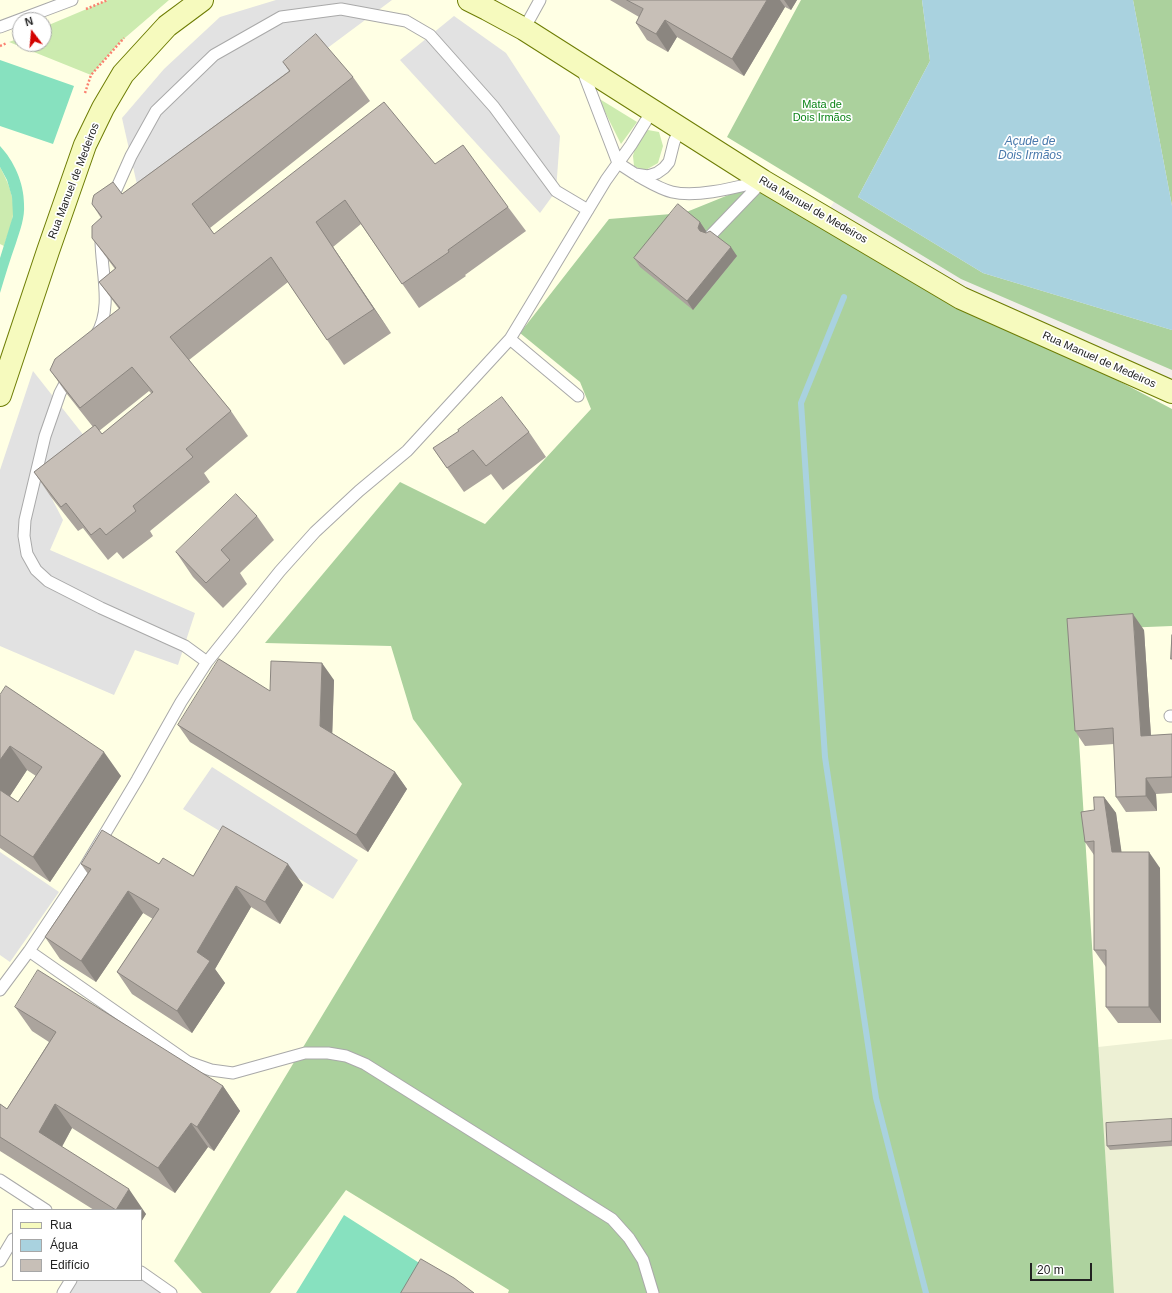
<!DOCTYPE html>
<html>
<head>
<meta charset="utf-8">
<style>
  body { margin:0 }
  #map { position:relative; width:1172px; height:1293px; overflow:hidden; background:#f2efe8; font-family:Helvetica,sans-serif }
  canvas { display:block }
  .legend { position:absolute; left:12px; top:1209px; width:130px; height:72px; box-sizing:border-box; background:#fff; border:1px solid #a7a7a7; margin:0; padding:5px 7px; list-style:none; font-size:12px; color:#222 }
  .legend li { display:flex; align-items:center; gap:8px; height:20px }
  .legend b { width:20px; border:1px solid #a7a7a7 }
  .north { position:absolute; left:12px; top:12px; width:40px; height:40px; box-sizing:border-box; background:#fff; border:1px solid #a7a7a7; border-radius:50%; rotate:344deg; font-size:11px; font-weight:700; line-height:16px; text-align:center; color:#222 }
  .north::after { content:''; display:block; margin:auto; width:14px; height:18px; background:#d30300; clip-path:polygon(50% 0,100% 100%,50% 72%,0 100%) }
  .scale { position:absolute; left:1030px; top:1263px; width:62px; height:18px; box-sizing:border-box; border:2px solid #222; border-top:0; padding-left:5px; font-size:12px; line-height:14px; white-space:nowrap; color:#222; -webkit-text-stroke:3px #fff; paint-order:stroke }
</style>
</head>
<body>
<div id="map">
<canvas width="1172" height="1293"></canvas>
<ul class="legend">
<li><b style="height:5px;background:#f6fabe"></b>Rua</li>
<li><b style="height:11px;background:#a9d2df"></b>Água</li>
<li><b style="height:11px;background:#c7bfb7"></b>Edifício</li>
</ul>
<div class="north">N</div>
<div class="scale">20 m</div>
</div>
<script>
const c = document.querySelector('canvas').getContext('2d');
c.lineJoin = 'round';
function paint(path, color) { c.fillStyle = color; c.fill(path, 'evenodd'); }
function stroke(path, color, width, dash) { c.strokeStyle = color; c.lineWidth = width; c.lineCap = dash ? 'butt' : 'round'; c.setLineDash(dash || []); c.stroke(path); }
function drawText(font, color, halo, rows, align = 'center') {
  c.font = font + ' Helvetica,sans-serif'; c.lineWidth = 3.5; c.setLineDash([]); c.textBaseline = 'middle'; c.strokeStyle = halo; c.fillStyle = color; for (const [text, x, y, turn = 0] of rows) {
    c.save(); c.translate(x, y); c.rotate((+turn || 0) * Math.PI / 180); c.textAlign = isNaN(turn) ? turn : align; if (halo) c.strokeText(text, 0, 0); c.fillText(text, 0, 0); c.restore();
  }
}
paint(new Path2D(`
  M 0,0 L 912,0 L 925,59 L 825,216 L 962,298 L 1172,392 L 1172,1293 L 0,1293 ZM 20,20 L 44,20 L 44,44 L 20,44 ZM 13,1210 L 141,1210 L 141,1280 L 13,1280 Z`), '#ffffe4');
paint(new Path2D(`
  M 1172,1039 L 1172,1293 L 1114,1293 L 1098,1047 Z`), '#edf0d4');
paint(new Path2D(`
  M 108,0 L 169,0 L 119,43 L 91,75 L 9,42 L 20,38 L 20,44 L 44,44 L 44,27 Z
  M 598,98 L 637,122 L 621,144 Z
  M 648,130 L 659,132 L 663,146 L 658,163 L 644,171 L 634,166 L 633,156 L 638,136 Z
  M 0,167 C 8,182 15,198 13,215 C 12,225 7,236 4,246 L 0,244 Z`), '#ccebaf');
paint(new Path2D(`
  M 801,0 L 922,0 L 930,61 L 858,197 L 983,273 L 1172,330 L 1172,370 L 961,279 L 727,137 Z
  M 1133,0 L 1172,0 L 1172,206 Z
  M 763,181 L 961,298 L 1172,409 L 1172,626 L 1072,630 L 1114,1293 L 508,1293 L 509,1290 L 346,1190 L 270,1293 L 202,1293 L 174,1261 L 462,784 L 413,719 L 391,646 L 265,643 L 400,482 L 485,524 L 591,409 L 580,382 L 520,333 L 609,219 L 684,213 Z`), '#abd19d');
paint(new Path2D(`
  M 0,60 L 74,86 L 53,144 L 0,126 Z
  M 0,146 C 14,161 24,183 24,204 C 25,218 20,230 16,243 C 10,260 5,276 0,293 L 0,258 L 13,216 L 12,197 L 7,180 L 0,167 Z
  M 344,1215 L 424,1266 L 409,1293 L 296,1293 Z`), '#87e1bf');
paint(new Path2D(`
  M 276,0 L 392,0 L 138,189 L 122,118 L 164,69 L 220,17 Z
  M 454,16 L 506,53 L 560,136 L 556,191 L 540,213 L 400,60 Z
  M 33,371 L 100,456 L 50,495 L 63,520 L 50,550 L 195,613 L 178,665 L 135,650 L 114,695 L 0,646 L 0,470 Z
  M 212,767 L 358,860 L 333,899 L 183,809 Z
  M 0,852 L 59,892 L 10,962 L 0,955 Z
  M 141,1272 L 174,1293 L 64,1293 L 72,1280 L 141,1280 Z`), '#e2e2e2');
paint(new Path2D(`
  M 922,0 L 1133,0 L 1172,206 L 1172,330 L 983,273 L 858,197 L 930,61 Z`), '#a9d2df');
stroke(new Path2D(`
  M 844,297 L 801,403 L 825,757 L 876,1098 L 926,1293`), '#a9d2df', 6);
const service = new Path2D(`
  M 0,27 L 72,0
  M 524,29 L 540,0
  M 582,69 L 618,163 L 635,174 L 648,176 L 657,173 L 664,168 L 669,162 L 674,142 L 680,128
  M 638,176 C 649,182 660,189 672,192 C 698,198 737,187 762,181
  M 111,201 L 131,156 L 156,111 L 214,55 L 281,17 L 341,9 L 406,21 L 430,35 L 494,107 L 556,191 L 588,210
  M 711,235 L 763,181
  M 96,335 C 114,308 100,267 101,236
  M 510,339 L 578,396
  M 69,376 L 60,393 L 45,436 L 25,520 L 24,536 L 27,554 L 36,570 L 48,581 L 101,608 L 185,646 L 207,662
  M 1170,716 L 1172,716
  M 29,951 L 188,1062 L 211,1070 L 233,1073 L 305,1053 L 328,1053 L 346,1056 L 365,1064 L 612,1219 L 629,1238 L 643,1260 L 653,1293
  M 0,990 L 29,951 L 85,867 L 137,780 L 181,702 L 207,662 L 280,571 L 315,532 L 359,491 L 407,451 L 510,339 L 606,180 L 631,145 L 652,111
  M 0,1180 L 46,1210
  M 0,1261 L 13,1239
  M 141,1272 L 171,1293
  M 63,1293 L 71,1280`);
const secondary = new Path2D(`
  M 469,0 L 487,9 L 524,29 L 763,181 L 961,298 L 1172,392
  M 0,395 L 48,251 L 85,145 L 103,108 L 123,74 L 167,26 L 202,0`);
stroke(service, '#a9a9a9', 13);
stroke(secondary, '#6e7d04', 24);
stroke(new Path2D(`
  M 86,9 L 108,0
  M 0,46 L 7,43
  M 85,93 L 91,75 L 124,38`), '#fb8170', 2.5, [2, 2]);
stroke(service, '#fff', 11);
stroke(secondary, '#f6fabe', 22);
paint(new Path2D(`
  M 610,0 L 797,0 L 791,10 L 785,7 L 744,76 L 677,37 L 668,52 L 647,40 L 636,23 L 639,17 Z
  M 283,62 L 353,77 L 370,101 L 210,228 L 214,234 L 435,164 L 508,207 L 526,231 L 465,275 L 466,276 L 419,308 L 361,224 L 333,247 L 391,333 L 344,365 L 288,282 L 189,360 L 231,411 L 248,436 L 204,473 L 210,482 L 150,531 L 153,536 L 123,559 L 117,552 L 108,560 L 83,528 L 78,531 L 51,497 L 34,472 L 93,427 L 67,394 L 50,370 L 119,309 L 99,282 L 115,269 L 92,238 L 101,218 L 92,204 L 122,194 L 289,71 ZM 149,391 L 152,394 L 102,434 L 99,431 Z
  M 700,222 L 706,231 L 705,233 L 737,256 L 693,310 L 640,267 L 634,258 Z
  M 529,432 L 546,457 L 503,490 L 491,474 L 464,492 L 433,448 Z
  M 257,516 L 274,540 L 240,573 L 247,584 L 223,608 L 193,577 L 176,552 Z
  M 1144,630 L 1151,736 L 1172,734 L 1172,793 L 1156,794 L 1157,811 L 1126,812 L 1116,797 L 1114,744 L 1085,746 L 1075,731 Z
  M 334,680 L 332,733 L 395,772 L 407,789 L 368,852 L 190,742 L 178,725 L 270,691 Z
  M 0,695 L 121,776 L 50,882 L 0,848 ZM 27,770 L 36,776 L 18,802 L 10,796 Z
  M 1104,797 L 1116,813 L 1121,852 L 1160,868 L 1161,1023 L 1118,1023 L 1106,1007 L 1106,967 L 1094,950 L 1094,855 L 1085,842 L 1094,810 Z
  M 81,864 L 159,864 L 193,876 L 303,885 L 280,924 L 251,907 L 215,969 L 225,983 L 192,1033 L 132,994 L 117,972 L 153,919 L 143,913 L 96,982 L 60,959 L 45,937 L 88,874 Z
  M 15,1007 L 223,1086 L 240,1111 L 214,1151 L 208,1147 L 175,1193 L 72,1128 L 62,1147 L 146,1214 L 141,1222 L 141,1210 L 94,1210 L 0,1151 L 0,1104 L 7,1109 L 49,1042 L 32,1031 Z
  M 1172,1119 L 1172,1146 L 1110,1150 L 1107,1146 Z`), '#aba49d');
paint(new Path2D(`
  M 767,0 L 780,0 L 785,7 L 744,76 L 732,59 Z
  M 784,0 L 797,0 L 791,10 Z
  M 665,20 L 677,37 L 668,52 L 656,34 Z
  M 316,222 L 333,247 L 391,333 L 374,309 Z
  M 700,222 L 706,231 L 704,237 L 698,228 Z
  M 731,247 L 737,256 L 693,310 L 687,301 Z
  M 1133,614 L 1144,630 L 1152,752 L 1141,736 Z
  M 322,663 L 334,680 L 332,743 L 320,726 Z
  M 10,746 L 27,770 L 4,805 L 0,800 L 0,760 Z
  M 104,752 L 121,776 L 50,882 L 33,857 Z
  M 395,772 L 407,789 L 368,852 L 356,835 Z
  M 1146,778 L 1156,794 L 1157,811 L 1146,796 Z
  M 1104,797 L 1116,813 L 1124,869 L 1112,852 Z
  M 1149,852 L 1160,868 L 1161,1023 L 1149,1007 Z
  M 288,864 L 303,885 L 280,924 L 265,902 Z
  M 236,886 L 251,907 L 215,969 L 225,983 L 192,1033 L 177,1011 L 197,952 Z
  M 128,891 L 143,913 L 96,982 L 81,961 Z
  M 223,1086 L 240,1111 L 214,1151 L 197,1127 Z
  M 55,1104 L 72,1128 L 56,1157 L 39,1132 Z
  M 191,1123 L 208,1147 L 175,1193 L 158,1168 Z
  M 129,1189 L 146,1214 L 141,1222 L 141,1210 L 116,1210 Z`), '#8b8680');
const building = new Path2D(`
  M 627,0 L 767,0 L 732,59 L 665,20 L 656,34 L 636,23 L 643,9 Z
  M 316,34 L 353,77 L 192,204 L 214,234 L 384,102 L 435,164 L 463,145 L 508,207 L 448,250 L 449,252 L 402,284 L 345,200 L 316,222 L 374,309 L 327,340 L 271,257 L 170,337 L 231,411 L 186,449 L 193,457 L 133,506 L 136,511 L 106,535 L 100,528 L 91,535 L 66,503 L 61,507 L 34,472 L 95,425 L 102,434 L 153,392 L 132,367 L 80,408 L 50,370 L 55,359 L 120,308 L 99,282 L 116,268 L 92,238 L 92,226 L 102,217 L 92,204 L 93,198 L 94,195 L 113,182 L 122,194 L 290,71 L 283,62 Z
  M 678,204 L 700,222 L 698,228 L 700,231 L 706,233 L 710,231 L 731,247 L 687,301 L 634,258 Z
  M 502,397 L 529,432 L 486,466 L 473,450 L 447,468 L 433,448 L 459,431 L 458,430 Z
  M 236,494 L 257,516 L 221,550 L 230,560 L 206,583 L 176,552 Z
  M 1133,614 L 1141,736 L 1172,734 L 1172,777 L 1146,778 L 1146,796 L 1116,797 L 1113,728 L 1075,731 L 1067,619 Z
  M 1172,635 L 1172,659 L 1171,659 Z
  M 219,659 L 270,691 L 271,661 L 322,663 L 320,726 L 395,772 L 356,835 L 178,725 Z
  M 6,686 L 104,752 L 33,857 L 0,835 L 0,790 L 18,802 L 42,767 L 10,746 L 0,760 L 0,695 Z
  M 1094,797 L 1104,797 L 1112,852 L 1149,852 L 1149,1007 L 1106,1007 L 1106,950 L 1094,950 L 1094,841 L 1085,842 L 1081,812 L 1094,810 Z
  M 223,826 L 288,864 L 265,902 L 236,886 L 197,952 L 210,961 L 177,1011 L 117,972 L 159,909 L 128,891 L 81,961 L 45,937 L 91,869 L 81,864 L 102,830 L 159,864 L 163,858 L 193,876 Z
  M 38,970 L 223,1086 L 197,1127 L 191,1123 L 158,1168 L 55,1104 L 39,1132 L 129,1189 L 116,1210 L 0,1137 L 0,1104 L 7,1109 L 56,1032 L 15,1007 Z
  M 1172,1119 L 1172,1141 L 1107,1146 L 1106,1123 Z
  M 421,1259 L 454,1278 L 474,1293 L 401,1293 Z`);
paint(building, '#c7bfb7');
stroke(building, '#8b8680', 1);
drawText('11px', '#0b8417', '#fff', [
  ["Mata de",822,105],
  ["Dois Irmãos",822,118]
]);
drawText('11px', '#222', '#fff', [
  ["Rua Manuel de Medeiros",74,181,-69],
  ["Rua Manuel de Medeiros",813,210,30],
  ["Rua Manuel de Medeiros",1099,360,24]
]);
drawText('italic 12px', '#4979ac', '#fff', [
  ["Açude de",1030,142],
  ["Dois Irmãos",1030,156]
]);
</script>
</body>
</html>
